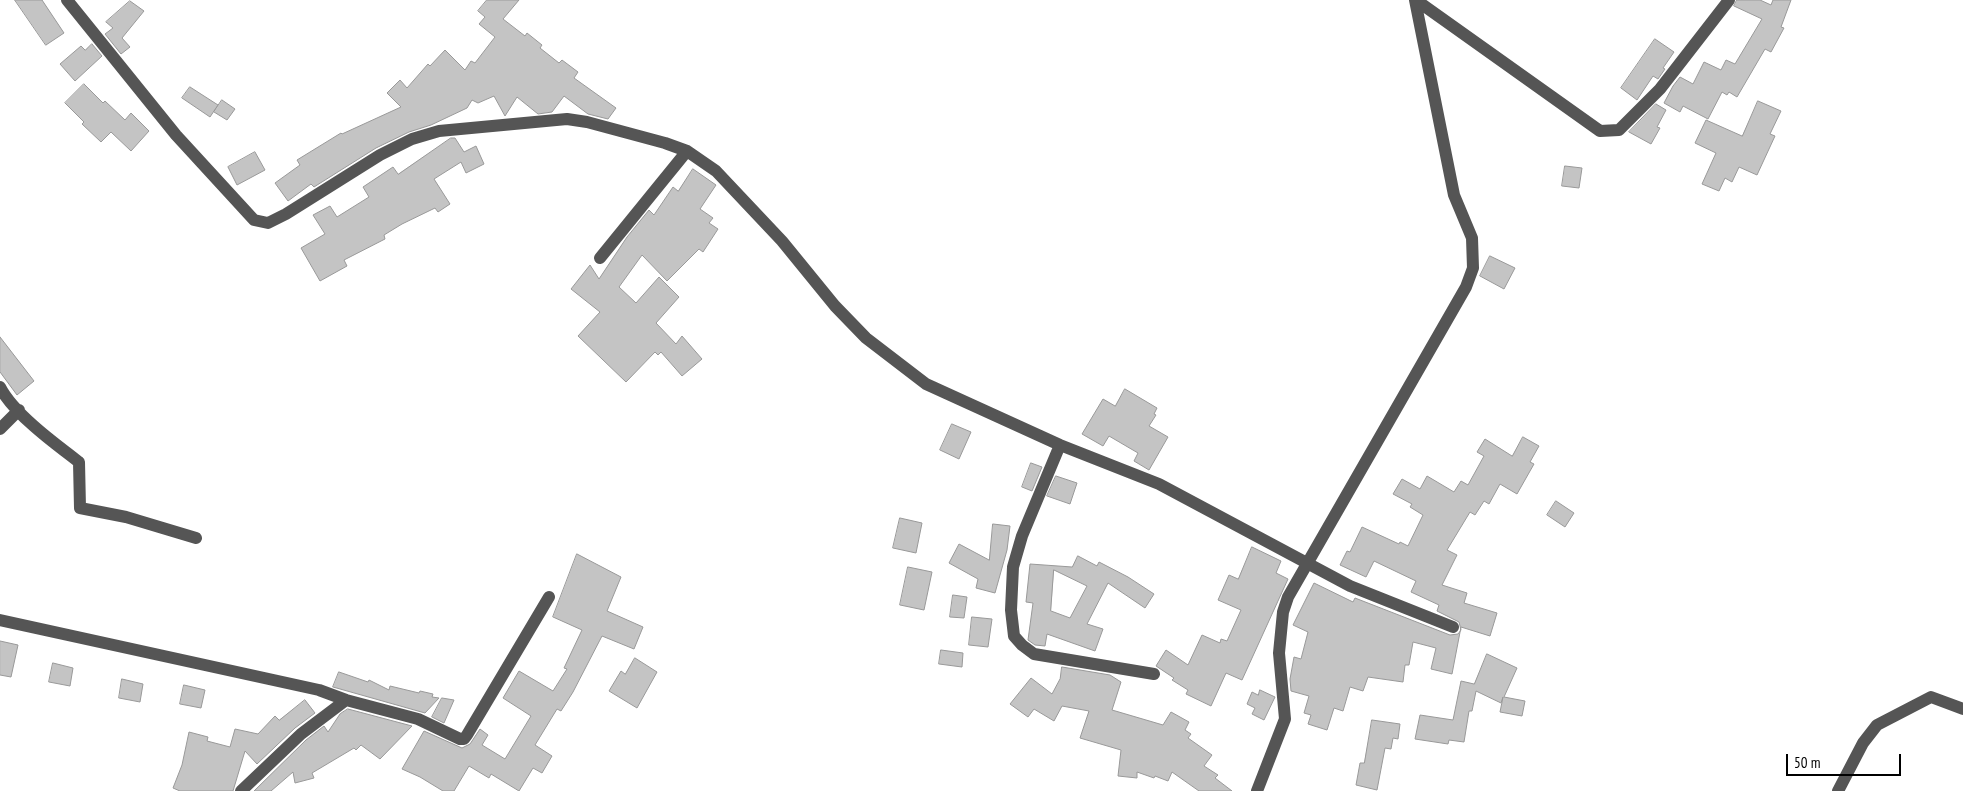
<!DOCTYPE html>
<html>
<head>
<meta charset="utf-8">
<style>
  body { margin:0 }
  #map { position:relative; width:1963px; height:791px; overflow:hidden; background:#fff; font-family:"PT Sans Narrow",sans-serif }
  canvas { display:block }
  .scale { position:absolute; left:1786px; top:754px; width:115px; height:22px; box-sizing:border-box; border:2px solid #000; border-top:0; padding-left:6px; font-size:15px; line-height:18px; white-space:nowrap; color:#000; -webkit-text-stroke:4px #fff; paint-order:stroke }
</style>
</head>
<body>
<div id="map">
<canvas width="1963" height="791"></canvas>
<div class="scale">50 m</div>
</div>
<script>
const c = document.querySelector('canvas').getContext('2d');
c.lineJoin = 'round';
function paint(path, color) { c.fillStyle = color; c.fill(path, 'evenodd'); }
function stroke(path, color, width, dash) { c.strokeStyle = color; c.lineWidth = width; c.lineCap = dash ? 'butt' : 'round'; c.setLineDash(dash || []); c.stroke(path); }
const building = new Path2D(`
  M 15,0 L 42,0 L 64,33 L 46,45 Z
  M 487,0 L 519,0 L 503,19 L 525,36 L 527,33 L 542,45 L 540,48 L 559,63 L 562,60 L 578,72 L 574,78 L 616,108 L 608,119 L 588,114 L 564,96 L 552,112 L 538,114 L 517,97 L 505,116 L 494,96 L 478,103 L 472,100 L 467,108 L 431,125 L 409,132 L 376,148 L 314,187 L 311,184 L 288,201 L 275,183 L 300,165 L 297,160 L 341,133 L 342,134 L 401,107 L 387,93 L 400,80 L 407,88 L 428,64 L 430,66 L 445,50 L 465,70 L 471,61 L 475,63 L 495,37 L 479,24 L 485,17 L 478,11 Z
  M 1737,0 L 1760,0 L 1771,5 L 1773,0 L 1791,0 L 1781,27 L 1784,28 L 1771,52 L 1765,49 L 1737,97 L 1729,92 L 1727,95 L 1722,92 L 1708,119 L 1683,106 L 1680,112 L 1664,103 L 1673,86 L 1680,77 L 1693,84 L 1704,62 L 1721,70 L 1726,60 L 1735,64 L 1762,19 L 1734,6 Z
  M 130,1 L 144,11 L 122,38 L 130,47 L 121,54 L 105,34 L 113,28 L 106,22 Z
  M 1655,39 L 1674,52 L 1663,68 L 1665,69 L 1658,79 L 1653,76 L 1637,100 L 1621,88 Z
  M 92,44 L 102,56 L 75,81 L 60,64 L 81,46 L 85,50 Z
  M 84,84 L 103,103 L 105,101 L 125,120 L 131,113 L 149,131 L 131,151 L 111,132 L 101,142 L 82,124 L 84,122 L 65,103 Z
  M 190,87 L 218,105 L 210,117 L 182,98 Z
  M 222,100 L 235,109 L 227,120 L 214,112 Z
  M 1758,101 L 1781,111 L 1770,134 L 1775,136 L 1757,175 L 1739,167 L 1732,182 L 1725,178 L 1719,191 L 1702,184 L 1716,153 L 1695,143 L 1706,120 L 1742,136 Z
  M 1656,104 L 1666,110 L 1657,127 L 1660,128 L 1651,144 L 1629,132 Z
  M 451,138 L 455,138 L 464,152 L 476,146 L 484,164 L 466,173 L 461,162 L 434,179 L 450,204 L 438,212 L 435,208 L 402,224 L 384,235 L 385,239 L 344,260 L 347,266 L 320,281 L 301,248 L 325,234 L 313,215 L 330,206 L 337,217 L 369,197 L 363,187 L 393,167 L 398,174 Z
  M 255,152 L 265,170 L 237,185 L 228,167 Z
  M 1565,166 L 1582,168 L 1579,188 L 1562,186 Z
  M 693,169 L 716,185 L 700,209 L 713,218 L 709,223 L 718,229 L 703,252 L 699,249 L 667,281 L 642,255 L 619,287 L 636,303 L 659,277 L 679,297 L 656,323 L 676,344 L 682,336 L 702,359 L 682,376 L 661,352 L 658,355 L 655,352 L 626,382 L 578,336 L 600,312 L 571,289 L 590,265 L 599,279 L 627,237 L 649,210 L 654,215 L 673,187 L 678,191 Z
  M 1490,256 L 1515,268 L 1504,289 L 1480,276 Z
  M 0,337 L 34,381 L 17,395 L 0,372 Z
  M 1125,389 L 1157,408 L 1154,414 L 1156,415 L 1149,426 L 1168,437 L 1149,470 L 1134,461 L 1138,453 L 1109,436 L 1103,446 L 1082,434 L 1103,399 L 1115,406 Z
  M 952,424 L 971,432 L 959,459 L 940,450 Z
  M 1523,437 L 1539,446 L 1530,462 L 1534,464 L 1517,494 L 1500,484 L 1489,504 L 1484,501 L 1475,515 L 1470,512 L 1447,550 L 1457,555 L 1442,585 L 1467,593 L 1464,603 L 1497,613 L 1490,636 L 1461,627 L 1452,674 L 1431,669 L 1436,648 L 1413,642 L 1409,665 L 1405,665 L 1403,682 L 1368,677 L 1363,691 L 1350,687 L 1343,711 L 1334,708 L 1327,730 L 1308,724 L 1311,715 L 1304,713 L 1309,696 L 1291,691 L 1290,679 L 1294,657 L 1301,659 L 1308,632 L 1293,625 L 1314,583 L 1353,602 L 1355,598 L 1450,635 L 1458,634 L 1461,630 L 1459,622 L 1437,611 L 1439,605 L 1411,592 L 1416,581 L 1374,561 L 1366,577 L 1340,565 L 1347,551 L 1350,552 L 1362,527 L 1399,544 L 1400,542 L 1408,546 L 1423,515 L 1410,507 L 1412,504 L 1393,494 L 1402,479 L 1420,489 L 1427,476 L 1454,492 L 1461,481 L 1468,485 L 1484,456 L 1477,452 L 1485,439 L 1512,456 Z
  M 1031,463 L 1042,467 L 1032,491 L 1022,487 Z
  M 1056,476 L 1077,483 L 1070,504 L 1047,496 Z
  M 1556,501 L 1574,513 L 1565,527 L 1547,515 Z
  M 900,518 L 922,523 L 916,553 L 893,548 Z
  M 993,524 L 1010,526 L 1007,550 L 995,593 L 976,588 L 978,579 L 949,563 L 959,544 L 989,560 Z
  M 1252,547 L 1281,561 L 1276,573 L 1288,579 L 1242,680 L 1226,673 L 1211,706 L 1186,694 L 1188,690 L 1172,680 L 1174,678 L 1156,666 L 1166,650 L 1188,665 L 1202,635 L 1220,643 L 1221,639 L 1227,641 L 1241,610 L 1218,600 L 1229,575 L 1238,579 Z
  M 577,554 L 621,577 L 607,611 L 643,627 L 634,649 L 602,636 L 573,692 L 561,711 L 557,709 L 535,745 L 552,756 L 542,773 L 533,768 L 519,791 L 491,774 L 489,778 L 469,766 L 454,791 L 443,791 L 420,777 L 402,769 L 424,731 L 462,748 L 470,744 L 480,729 L 488,735 L 482,745 L 505,759 L 531,716 L 503,698 L 519,671 L 553,691 L 567,669 L 564,668 L 582,630 L 553,617 Z
  M 1078,556 L 1097,566 L 1099,562 L 1128,577 L 1154,594 L 1145,608 L 1108,583 L 1087,624 L 1103,629 L 1095,651 L 1047,634 L 1045,646 L 1035,645 L 1028,640 L 1033,603 L 1026,602 L 1030,564 L 1072,567 ZM 1054,570 L 1087,586 L 1070,618 L 1051,611 Z
  M 908,567 L 932,572 L 924,610 L 900,605 Z
  M 953,595 L 967,597 L 964,618 L 950,617 Z
  M 972,617 L 992,619 L 988,647 L 969,645 Z
  M 0,641 L 18,645 L 11,677 L 0,675 Z
  M 941,650 L 963,653 L 962,667 L 939,664 Z
  M 1487,654 L 1517,668 L 1504,697 L 1525,701 L 1522,716 L 1500,712 L 1503,697 L 1501,703 L 1476,691 L 1472,711 L 1469,711 L 1464,742 L 1449,740 L 1448,744 L 1415,739 L 1420,715 L 1453,720 L 1461,681 L 1474,684 Z
  M 635,658 L 657,672 L 637,708 L 609,691 L 621,671 L 625,674 Z
  M 53,663 L 73,668 L 70,686 L 49,682 Z
  M 1062,667 L 1110,675 L 1121,682 L 1112,710 L 1163,725 L 1171,712 L 1189,722 L 1185,730 L 1191,734 L 1188,738 L 1212,755 L 1204,766 L 1218,775 L 1215,778 L 1232,791 L 1199,791 L 1172,772 L 1168,781 L 1155,776 L 1154,778 L 1137,772 L 1137,778 L 1118,776 L 1121,750 L 1080,738 L 1089,711 L 1062,706 L 1054,721 L 1034,709 L 1028,717 L 1010,704 L 1031,678 L 1052,694 L 1060,679 Z
  M 339,672 L 368,682 L 369,680 L 389,690 L 390,686 L 419,693 L 420,691 L 433,694 L 432,697 L 439,698 L 425,713 L 333,687 Z
  M 122,679 L 143,684 L 140,702 L 119,698 Z
  M 184,685 L 205,690 L 201,708 L 180,704 Z
  M 1260,690 L 1275,697 L 1264,720 L 1252,714 L 1255,708 L 1247,704 L 1252,692 L 1258,695 Z
  M 442,698 L 454,700 L 444,723 L 432,717 Z
  M 305,700 L 315,713 L 295,728 L 257,764 L 245,751 L 233,791 L 180,791 L 173,788 L 182,765 L 189,732 L 208,737 L 207,741 L 230,747 L 235,729 L 258,734 L 275,716 L 279,720 Z
  M 348,709 L 412,726 L 380,759 L 361,745 L 356,750 L 354,748 L 312,773 L 314,778 L 295,783 L 293,772 L 271,791 L 254,791 L 306,740 L 324,726 L 328,732 L 340,714 Z
  M 1372,720 L 1400,724 L 1398,739 L 1393,738 L 1391,749 L 1385,748 L 1377,790 L 1356,785 L 1360,763 L 1364,763 Z`);
paint(building, '#c4c4c4');
stroke(building, '#999', 1);
stroke(new Path2D(`
  M 67,0 L 176,135 L 254,220 L 268,223 L 286,214 L 380,155 L 412,139 L 439,131 L 567,119 L 587,122 L 665,143 L 687,151 L 716,171 L 782,241 L 835,306 L 866,338 L 926,384 L 1060,445 L 1159,484 L 1350,586 L 1453,627
  M 1416,0 L 1600,131 L 1619,130 L 1660,89 L 1729,0
  M 600,258 L 687,151
  M 0,387 C 13,413 55,444 79,462 L 80,508 L 126,517 L 196,538
  M 0,429 L 19,410
  M 1060,445 L 1022,536 L 1013,567 L 1011,610 L 1014,636 L 1022,645 L 1034,654 L 1154,674
  M 0,620 L 319,690 L 346,700 L 418,719 L 460,739 L 464,739 L 467,735 L 549,597
  M 241,791 L 301,734 L 346,700
  M 1257,791 L 1285,719 L 1279,653 L 1283,612 L 1288,597 L 1466,287 L 1473,268 L 1472,238 L 1454,195 L 1415,0
  M 1838,791 L 1863,743 L 1877,725 L 1931,697 L 1963,709`), '#555', 12);
</script>
</body>
</html>
